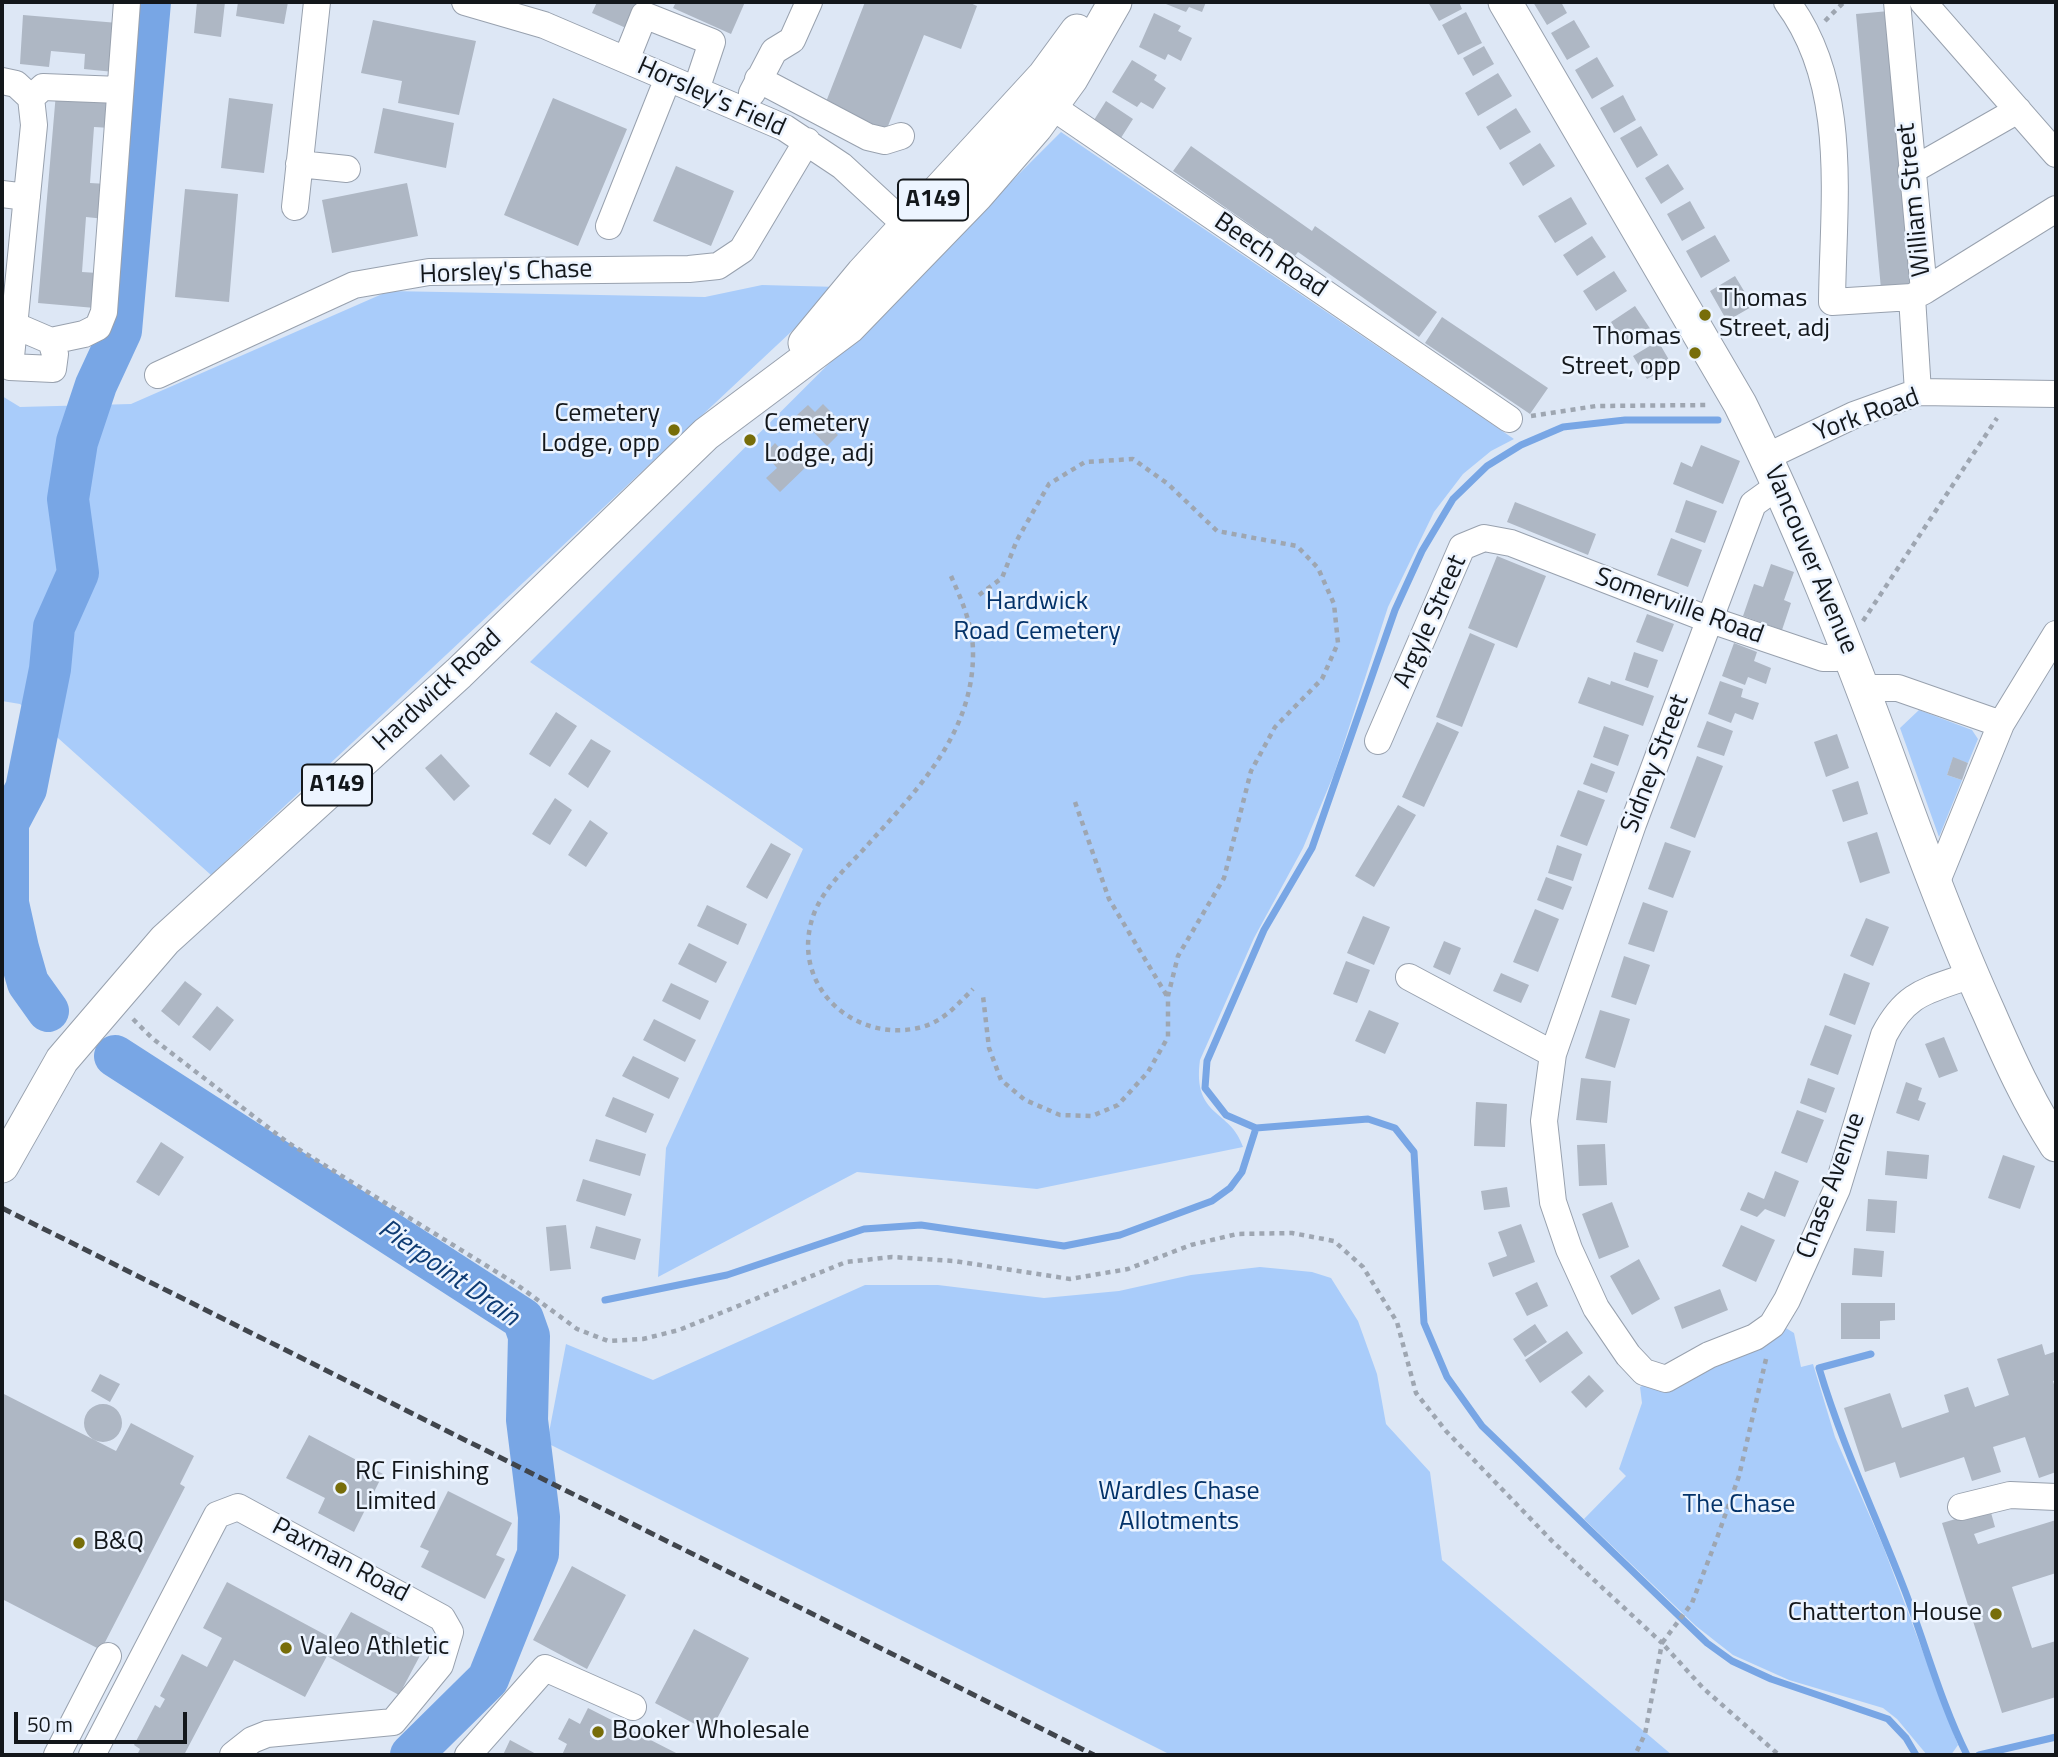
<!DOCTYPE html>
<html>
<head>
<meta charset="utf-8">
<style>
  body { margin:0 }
  #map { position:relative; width:2058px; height:1757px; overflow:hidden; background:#dde7f5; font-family:"Titillium Web",sans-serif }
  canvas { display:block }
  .frame { position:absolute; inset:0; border:4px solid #13171b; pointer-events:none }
  .scale { position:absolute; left:14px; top:1712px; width:173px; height:32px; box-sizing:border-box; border:4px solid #13171b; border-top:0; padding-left:9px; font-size:21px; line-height:24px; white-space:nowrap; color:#13171b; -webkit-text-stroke:5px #ecf4ff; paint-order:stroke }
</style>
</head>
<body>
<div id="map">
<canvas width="2058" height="1757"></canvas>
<div class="frame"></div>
<div class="scale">50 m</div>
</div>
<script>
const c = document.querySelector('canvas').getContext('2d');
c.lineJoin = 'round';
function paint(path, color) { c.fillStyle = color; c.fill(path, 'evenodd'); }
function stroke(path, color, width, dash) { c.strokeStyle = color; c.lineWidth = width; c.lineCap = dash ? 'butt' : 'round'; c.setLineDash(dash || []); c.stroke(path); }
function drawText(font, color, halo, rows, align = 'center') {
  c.font = font + ' "Titillium Web",sans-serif'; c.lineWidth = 5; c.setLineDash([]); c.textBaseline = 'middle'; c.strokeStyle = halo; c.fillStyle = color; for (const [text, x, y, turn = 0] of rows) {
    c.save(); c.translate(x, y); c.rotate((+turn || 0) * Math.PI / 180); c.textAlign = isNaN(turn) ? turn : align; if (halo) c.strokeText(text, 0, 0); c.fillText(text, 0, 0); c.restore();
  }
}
paint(new Path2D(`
  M 1061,132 L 1514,439 L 1491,451 L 1463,474 L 1434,512 L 1388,607 L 1334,774 L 1303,848 L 1254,938 L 1200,1060 C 1192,1118 1231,1109 1243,1147 L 1037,1189 L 857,1172 L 658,1277 L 666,1148 L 803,849 L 530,662 Z
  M 762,285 L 839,287 L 211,875 L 20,704 L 2,701 L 2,396 L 20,407 L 131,404 L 389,291 L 705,297 Z
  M 1919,710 L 1972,730 L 1978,739 L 1968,763 L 1953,758 L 1947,775 L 1962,780 L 1939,837 L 1900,728 Z
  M 1260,1267 L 1312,1272 L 1331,1278 L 1358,1321 L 1377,1374 L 1386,1424 L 1430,1472 L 1442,1560 L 1672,1755 L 1171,1755 L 547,1443 L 566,1344 L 653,1380 L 865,1285 L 938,1285 L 1044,1298 L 1119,1291 L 1191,1275 Z
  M 1781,1325 L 1794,1333 L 1801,1367 L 1813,1364 L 1835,1437 L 1883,1546 L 1958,1745 L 1951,1755 L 1927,1755 L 1897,1719 L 1883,1708 L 1789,1680 L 1733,1655 L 1696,1626 L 1584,1519 L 1626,1476 L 1619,1469 L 1642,1403 L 1640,1387 Z`), '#a9ccfa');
stroke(new Path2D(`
  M 1256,1128 L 1226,1115 L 1205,1088 L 1207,1061 L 1264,930 L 1312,848 L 1395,610 L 1422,551 L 1453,499 L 1487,466 L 1521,445 L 1563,427 L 1625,420 L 1718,420
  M 605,1300 L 727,1275 L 864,1229 L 921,1225 L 1064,1246 L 1120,1235 L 1212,1201 L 1230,1188 L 1242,1172 L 1256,1128 L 1368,1119 L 1395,1128 L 1414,1152 L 1424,1323 L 1447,1377 L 1482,1426 L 1707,1643 L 1732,1661 L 1771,1679 L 1888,1719 L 1906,1738 L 1916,1755
  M 1871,1354 L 1819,1368 C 1842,1445 1876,1516 1905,1591 C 1926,1646 1941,1703 1967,1755
  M 1979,1755 L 2056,1737`), '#78a6e5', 7);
stroke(new Path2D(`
  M 48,1011 L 28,983 L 18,948 L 8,903 L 8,823 L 26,789 L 50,669 L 54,627 L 78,573 L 68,499 L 77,442 L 96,385 L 121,331 L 150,2
  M 115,1056 L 523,1319 L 529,1336 L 527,1420 L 539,1517 L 538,1554 L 488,1679 L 411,1755`), '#78a6e5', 42);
paint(new Path2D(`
  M 197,2 L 225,2 L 221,37 L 194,33 Z
  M 238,2 L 288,2 L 284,24 L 236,16 Z
  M 597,2 L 637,2 L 626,28 L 592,13 Z
  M 676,2 L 745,2 L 731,34 L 673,8 Z
  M 865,2 L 968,2 L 977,6 L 961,49 L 924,35 L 886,131 L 824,107 Z
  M 1161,2 L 1206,2 L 1202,12 L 1189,7 L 1186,12 Z
  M 1428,2 L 1459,2 L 1462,9 L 1439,21 Z
  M 1533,2 L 1561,2 L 1567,13 L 1547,25 Z
  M 1889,11 L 1914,285 L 1881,289 L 1856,14 Z
  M 1466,12 L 1482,43 L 1458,55 L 1442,25 Z
  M 1154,13 L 1181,26 L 1178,31 L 1192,38 L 1181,61 L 1168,54 L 1165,60 L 1139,47 Z
  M 23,15 L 118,23 L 114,72 L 84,69 L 85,54 L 51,51 L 49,67 L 20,64 Z
  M 373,20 L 476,41 L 459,115 L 398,103 L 402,81 L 361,73 Z
  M 1574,20 L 1590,47 L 1567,60 L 1551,33 Z
  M 1484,46 L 1494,64 L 1473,76 L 1463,58 Z
  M 1597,57 L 1614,86 L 1592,99 L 1575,70 Z
  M 1132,60 L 1157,75 L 1154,80 L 1166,88 L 1153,109 L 1141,102 L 1137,107 L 1112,92 Z
  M 1498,73 L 1512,96 L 1478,116 L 1465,93 Z
  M 56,93 L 113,98 L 111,128 L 94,127 L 90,183 L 107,184 L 105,219 L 86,217 L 82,272 L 98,273 L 95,308 L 38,303 Z
  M 1623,95 L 1636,120 L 1614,133 L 1600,108 Z
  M 229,98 L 273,104 L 264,173 L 221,168 Z
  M 553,98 L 627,129 L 578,246 L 504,215 Z
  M 1106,101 L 1133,119 L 1119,141 L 1094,120 Z
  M 383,108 L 454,123 L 446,168 L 374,153 Z
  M 1516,108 L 1531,132 L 1500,150 L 1486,127 Z
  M 1641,126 L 1658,155 L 1637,168 L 1620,138 Z
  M 1540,143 L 1555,166 L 1523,186 L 1509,163 Z
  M 1191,146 L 1312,231 L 1315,226 L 1437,312 L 1419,337 L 1298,252 L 1295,256 L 1173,171 Z
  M 1668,164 L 1684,189 L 1661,204 L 1645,178 Z
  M 676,166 L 734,191 L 711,246 L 653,221 Z
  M 407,183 L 418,236 L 332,253 L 322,200 Z
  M 185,189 L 238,194 L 229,302 L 175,297 Z
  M 1571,197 L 1587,224 L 1555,243 L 1538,216 Z
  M 1690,201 L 1705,228 L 1682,241 L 1667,214 Z
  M 1715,235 L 1730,261 L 1701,278 L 1686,251 Z
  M 1592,236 L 1606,257 L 1577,276 L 1563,255 Z
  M 1614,271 L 1627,291 L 1596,311 L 1583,291 Z
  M 1735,276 L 1753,306 L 1727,321 L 1710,291 Z
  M 1635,306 L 1651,330 L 1626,346 L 1611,322 Z
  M 1442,317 L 1548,388 L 1530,414 L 1425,343 Z
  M 1658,341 L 1672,365 L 1647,379 L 1633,356 Z
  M 823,404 L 836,417 L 828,425 L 838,435 L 827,446 L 797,415 L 808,405 L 815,412 Z
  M 775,443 L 787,456 L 794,450 L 808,465 L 780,492 L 766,478 L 777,468 L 765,454 Z
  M 1701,445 L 1740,461 L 1723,504 L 1673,484 L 1681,462 L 1692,467 Z
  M 1686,500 L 1717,511 L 1705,543 L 1675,532 Z
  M 1515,502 L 1596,534 L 1588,555 L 1507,522 Z
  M 1671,538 L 1702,550 L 1688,587 L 1657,575 Z
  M 1497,556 L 1546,576 L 1517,648 L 1468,628 Z
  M 1771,564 L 1794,572 L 1784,600 L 1791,603 L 1782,630 L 1743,616 L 1754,584 L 1763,587 Z
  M 1647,614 L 1674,624 L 1663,652 L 1636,642 Z
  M 1470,633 L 1495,644 L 1462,727 L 1436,717 Z
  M 1734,643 L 1757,652 L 1754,661 L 1771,668 L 1766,684 L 1748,677 L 1745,685 L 1722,676 Z
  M 1634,652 L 1658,660 L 1648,688 L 1625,680 Z
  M 1588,677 L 1610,685 L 1611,681 L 1654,696 L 1643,726 L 1578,703 Z
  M 1720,681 L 1743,689 L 1741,697 L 1759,703 L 1753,720 L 1735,713 L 1731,723 L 1708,714 Z
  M 556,712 L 577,726 L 550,767 L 529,754 Z
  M 1707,721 L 1733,731 L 1724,756 L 1697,747 Z
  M 1437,722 L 1459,732 L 1424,807 L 1402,797 Z
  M 1604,726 L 1629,735 L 1618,766 L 1593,757 Z
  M 1837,734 L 1849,768 L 1826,777 L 1814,742 Z
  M 591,739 L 611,751 L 588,788 L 568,774 Z
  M 441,754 L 470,786 L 454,801 L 425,768 Z
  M 1697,756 L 1723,766 L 1695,838 L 1670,828 Z
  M 1953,757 L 1968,763 L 1962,780 L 1947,775 Z
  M 1591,763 L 1615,772 L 1607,793 L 1583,784 Z
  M 1858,781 L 1868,814 L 1843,822 L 1832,790 Z
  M 1578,790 L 1605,800 L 1587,846 L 1560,836 Z
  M 555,798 L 572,810 L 550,845 L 532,834 Z
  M 1398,805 L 1416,815 L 1374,887 L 1355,876 Z
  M 590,820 L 608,833 L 586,867 L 568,855 Z
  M 1877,832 L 1890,873 L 1860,883 L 1847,842 Z
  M 1665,842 L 1691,851 L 1673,898 L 1648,889 Z
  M 771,843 L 791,854 L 767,899 L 746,887 Z
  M 1557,845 L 1582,854 L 1573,881 L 1548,873 Z
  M 1546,877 L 1572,887 L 1563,910 L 1537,900 Z
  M 1643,902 L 1668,911 L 1654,952 L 1628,944 Z
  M 707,905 L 747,924 L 738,945 L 697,926 Z
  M 1535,909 L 1559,919 L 1538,972 L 1513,962 Z
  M 1363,916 L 1390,927 L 1374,965 L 1347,953 Z
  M 1866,918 L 1889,927 L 1873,966 L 1850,956 Z
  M 1444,941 L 1461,948 L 1450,975 L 1433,967 Z
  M 689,943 L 727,962 L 716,983 L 678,964 Z
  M 1624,956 L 1650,965 L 1636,1005 L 1611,997 Z
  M 1346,961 L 1370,970 L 1357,1003 L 1333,994 Z
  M 1501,973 L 1529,985 L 1521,1003 L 1493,991 Z
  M 1844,973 L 1870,983 L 1855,1025 L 1829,1015 Z
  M 185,981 L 202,994 L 179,1026 L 161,1011 Z
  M 671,983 L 709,1001 L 700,1020 L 662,1001 Z
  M 217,1006 L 234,1020 L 210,1051 L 192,1037 Z
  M 1369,1010 L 1399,1023 L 1385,1054 L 1355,1041 Z
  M 1600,1010 L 1630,1019 L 1615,1068 L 1585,1058 Z
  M 654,1019 L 696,1040 L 685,1062 L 643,1040 Z
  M 1825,1025 L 1852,1035 L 1838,1075 L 1810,1065 Z
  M 1944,1037 L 1958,1071 L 1939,1078 L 1925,1044 Z
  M 633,1056 L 679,1078 L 669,1099 L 622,1076 Z
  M 1581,1078 L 1611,1081 L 1607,1123 L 1576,1120 Z
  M 1808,1078 L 1835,1088 L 1826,1113 L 1800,1103 Z
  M 1906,1082 L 1922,1088 L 1918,1100 L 1926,1103 L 1919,1121 L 1896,1113 Z
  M 613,1097 L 654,1114 L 646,1133 L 605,1116 Z
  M 1476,1102 L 1507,1104 L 1505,1147 L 1474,1146 Z
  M 1797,1110 L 1824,1120 L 1807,1163 L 1781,1153 Z
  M 596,1139 L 646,1154 L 640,1176 L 589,1161 Z
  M 161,1142 L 184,1157 L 159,1196 L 136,1182 Z
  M 1605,1144 L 1607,1185 L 1579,1186 L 1577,1145 Z
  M 1887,1151 L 1929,1155 L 1927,1179 L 1885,1175 Z
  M 2003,1155 L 2035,1166 L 2020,1209 L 1988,1198 Z
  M 1775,1171 L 1799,1181 L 1785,1217 L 1765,1209 L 1757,1217 L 1740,1210 L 1748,1192 L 1764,1199 Z
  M 583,1179 L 632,1194 L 625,1216 L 576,1201 Z
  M 1507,1187 L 1510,1207 L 1484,1210 L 1481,1191 Z
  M 1868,1199 L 1897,1201 L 1895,1233 L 1866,1231 Z
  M 1612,1202 L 1629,1247 L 1599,1259 L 1582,1214 Z
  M 1521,1224 L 1535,1262 L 1493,1277 L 1488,1263 L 1507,1256 L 1498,1232 Z
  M 566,1225 L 571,1269 L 550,1271 L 546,1227 Z
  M 1741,1225 L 1775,1240 L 1756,1282 L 1722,1266 Z
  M 596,1226 L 641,1239 L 635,1260 L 590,1248 Z
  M 1854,1248 L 1884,1251 L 1882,1277 L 1852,1275 Z
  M 1639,1259 L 1660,1299 L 1632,1315 L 1610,1276 Z
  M 1537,1282 L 1548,1306 L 1527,1316 L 1515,1293 Z
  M 1720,1289 L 1728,1310 L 1682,1329 L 1674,1307 Z
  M 1841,1303 L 1895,1303 L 1895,1320 L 1880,1321 L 1880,1339 L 1841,1339 Z
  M 1535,1324 L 1547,1342 L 1525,1357 L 1513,1339 Z
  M 1567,1331 L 1583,1353 L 1540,1383 L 1525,1360 Z
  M 2042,1344 L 2045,1355 L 2054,1352 L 2056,1360 L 2056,1380 L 2053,1381 L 2056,1391 L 2056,1472 L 2039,1478 L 2025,1437 L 1993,1447 L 2001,1472 L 1972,1481 L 1964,1457 L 1900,1478 L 1895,1462 L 1865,1472 L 1844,1408 L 1890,1393 L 1902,1428 L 1949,1412 L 1944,1395 L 1968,1387 L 1975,1407 L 2009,1395 L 1997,1359 Z
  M 100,1374 L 120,1384 L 110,1402 L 91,1391 Z
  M 1589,1375 L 1604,1391 L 1586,1408 L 1571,1392 Z
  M 2,1393 L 116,1451 L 131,1423 L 194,1456 L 180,1484 L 185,1487 L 101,1650 L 2,1599 Z
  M84 1423a19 19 0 1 1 38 0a19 19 0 1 1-38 0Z
  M 309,1435 L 383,1474 L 354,1532 L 318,1513 L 325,1498 L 286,1478 Z
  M 448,1491 L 512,1523 L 496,1555 L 505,1559 L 485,1599 L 421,1567 L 429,1551 L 420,1547 Z
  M 1990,1509 L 1995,1527 L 1974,1534 L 1978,1544 L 2056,1520 L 2056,1573 L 2012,1587 L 2032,1648 L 2056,1641 L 2056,1697 L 2002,1713 L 1942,1523 Z
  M 572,1566 L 626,1595 L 587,1669 L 533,1640 Z
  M 227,1582 L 335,1640 L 351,1612 L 423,1650 L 399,1695 L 327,1656 L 305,1697 L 234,1660 L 184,1755 L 137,1755 L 140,1749 L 134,1745 L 155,1705 L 160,1708 L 165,1699 L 160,1696 L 182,1654 L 207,1667 L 222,1638 L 203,1628 Z
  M 694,1629 L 749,1658 L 710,1732 L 655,1703 Z
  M 588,1708 L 680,1755 L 562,1755 L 567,1744 L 558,1739 L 569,1718 L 580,1724 Z
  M 510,1740 L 538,1755 L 503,1755 Z`), '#aeb7c4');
const minor = new Path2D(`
  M 465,2 L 544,25 L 785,128 L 842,166 L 921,239
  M 1787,2 C 1850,86 1833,202 1832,302 L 1912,297
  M 1897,2 L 1924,291 L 1912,297 L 1918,392
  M 1923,2 L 2056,154
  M 626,60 L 644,15 L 712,42 L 696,90
  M 758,79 L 868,137 L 885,141 L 901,136
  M 2,81 L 16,84 L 31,98 L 34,125 L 10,367 L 53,369 L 55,354 L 51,341 L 16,326
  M 752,93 L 774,51 L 792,40 L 809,2
  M 1035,95 L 1509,419
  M 31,98 L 43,87 L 120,90
  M 299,164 L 347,169
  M 1911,171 L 2018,110
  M 2,194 L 27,197
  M 295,207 L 317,2
  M 609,226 L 668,78
  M 1924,291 L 2056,209
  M 51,341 L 84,334 L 98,327 L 104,312 L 127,2
  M 158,375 L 354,285 L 429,272 L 689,269 L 718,266 L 742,250 L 807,141
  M 1766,457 L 1854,415 L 1918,392 L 2056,394
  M 1778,486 L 1753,504 L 1633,824 L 1553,1054 L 1544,1121 L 1553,1202 L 1569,1249 L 1596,1308 L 1628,1355 L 1644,1372 L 1666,1379 L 1709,1355 L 1755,1337 L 1772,1325 L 1787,1300 L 1837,1189 L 1884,1035 C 1907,991 1928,991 1971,975
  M 1863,688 L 1898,688 L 2001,724
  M 1378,741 L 1462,547 L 1484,538 L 1511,543 L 1702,617 L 1823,658 L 1836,658 L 1850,653
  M 1935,886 L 2001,724 L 2056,634
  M 1409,977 L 1553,1054
  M 1961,1507 L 2010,1495 L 2056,1497
  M 57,1755 L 108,1656
  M 92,1755 L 217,1515 L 238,1507 L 442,1618 L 450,1632 L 440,1665 L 393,1722 L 267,1734 L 252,1740 L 233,1755
  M 468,1755 L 545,1668 L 633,1707`);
const major = new Path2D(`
  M 1505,2 L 1740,404 C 1800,525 1849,650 1895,776 C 1924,856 1954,936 1989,1013 C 2009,1059 2029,1103 2056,1145
  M 805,343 L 863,273 L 1044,76 L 1077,31
  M 2,1166 L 62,1060 L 165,940 L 459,673 L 706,434 L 849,327 L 977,195 L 1036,127 L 1071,79 L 1115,2`);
stroke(minor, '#98a1ae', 28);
stroke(major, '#98a1ae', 35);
stroke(new Path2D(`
  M 1825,21 L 1844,2
  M 1531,416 L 1596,406 L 1710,405
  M 951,576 C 961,599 973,625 973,652 C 974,735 914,793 863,850 C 843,871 818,894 811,923 C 794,988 854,1042 918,1028 C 942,1023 957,1005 973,989
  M 979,595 L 1002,578 L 1017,540 L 1049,484 L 1085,462 L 1133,459 L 1168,484 L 1217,531 L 1297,546 L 1318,568 L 1334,604 L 1338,643 L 1322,679 L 1275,727 L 1251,771 L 1224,878 L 1178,956 L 1168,996 L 1168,1037 L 1148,1072 L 1118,1105 L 1092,1116 L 1060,1115 L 1025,1100 L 1001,1080 L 989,1048 L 983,996
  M 1863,621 L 1997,418
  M 1075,802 L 1109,899 L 1167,996
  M 133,1019 L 152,1038 L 287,1142 L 516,1284 L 577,1329 L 608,1341 L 643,1339 L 679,1330 L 846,1262 L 892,1257 L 954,1261 L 1070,1279 L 1128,1269 L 1191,1245 L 1237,1234 L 1292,1233 L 1334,1241 L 1363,1267 L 1397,1322 L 1416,1393 L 1446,1431 L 1552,1541 L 1662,1643 L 1645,1734 L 1635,1755
  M 1766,1359 L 1739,1476 L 1717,1538 L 1692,1603 L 1662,1643 L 1703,1688 L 1779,1755`), '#9ea6b1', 4.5, [5, 5]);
stroke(minor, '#fff', 26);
stroke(major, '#fff', 33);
stroke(new Path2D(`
  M 2,1208 L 1094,1755`), '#40454c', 5, [10, 5]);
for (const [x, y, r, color] of [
  [1705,315,7,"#776d09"],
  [1695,353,7,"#776d09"],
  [674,430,7,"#776d09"],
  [750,440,7,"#776d09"],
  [341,1488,7,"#776d09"],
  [79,1543,7,"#776d09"],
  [1996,1614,7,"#776d09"],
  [286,1648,7,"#776d09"],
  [598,1732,7,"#776d09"]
]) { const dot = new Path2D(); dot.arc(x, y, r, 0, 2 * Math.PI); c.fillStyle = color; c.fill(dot); stroke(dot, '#ecf4ff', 2.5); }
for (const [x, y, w] of [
  [933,200,70],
  [337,785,70]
]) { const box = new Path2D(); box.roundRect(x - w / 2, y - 20.5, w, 41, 5); c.fillStyle = '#ecf4ff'; c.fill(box); stroke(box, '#13171b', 2); }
drawText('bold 24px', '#13171b', null, [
  ["A149",933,200],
  ["A149",337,785]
]);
drawText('26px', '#13171b', '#ecf4ff', [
  ["Horsley's Field",711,98,24],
  ["William Street",1915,200,-96],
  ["Beech Road",1270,256,34],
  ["Horsley's Chase",506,273,-2],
  ["York Road",1867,416,-20],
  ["Vancouver Avenue",1810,560,67],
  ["Somerville Road",1679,607,20],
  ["Argyle Street",1431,622,-66],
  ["Hardwick Road",438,691,-43],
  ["Sidney Street",1656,764,-69],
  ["Chase Avenue",1832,1186,-70],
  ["Paxman Road",340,1561,28]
]);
drawText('26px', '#13171b', '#ecf4ff', [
  ["Thomas",1719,300],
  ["Street, adj",1719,330],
  ["Thomas",1681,338,"right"],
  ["Street, opp",1681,368,"right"],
  ["Cemetery",660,415,"right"],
  ["Lodge, opp",660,445,"right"],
  ["Cemetery",764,425],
  ["Lodge, adj",764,455],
  ["RC Finishing",355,1473],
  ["Limited",355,1503],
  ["B&Q",93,1543],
  ["Chatterton House",1982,1614,"right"],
  ["Valeo Athletic",300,1648],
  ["Booker Wholesale",612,1732]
], 'left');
drawText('26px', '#033269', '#ecf4ff', [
  ["Hardwick",1037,603],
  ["Road Cemetery",1037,633],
  ["Wardles Chase",1179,1493],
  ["Allotments",1179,1523],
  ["The Chase",1739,1506]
]);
drawText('italic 28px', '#0e3b73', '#ecf4ff', [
  ["Pierpoint Drain",448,1274,35]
]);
</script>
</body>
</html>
